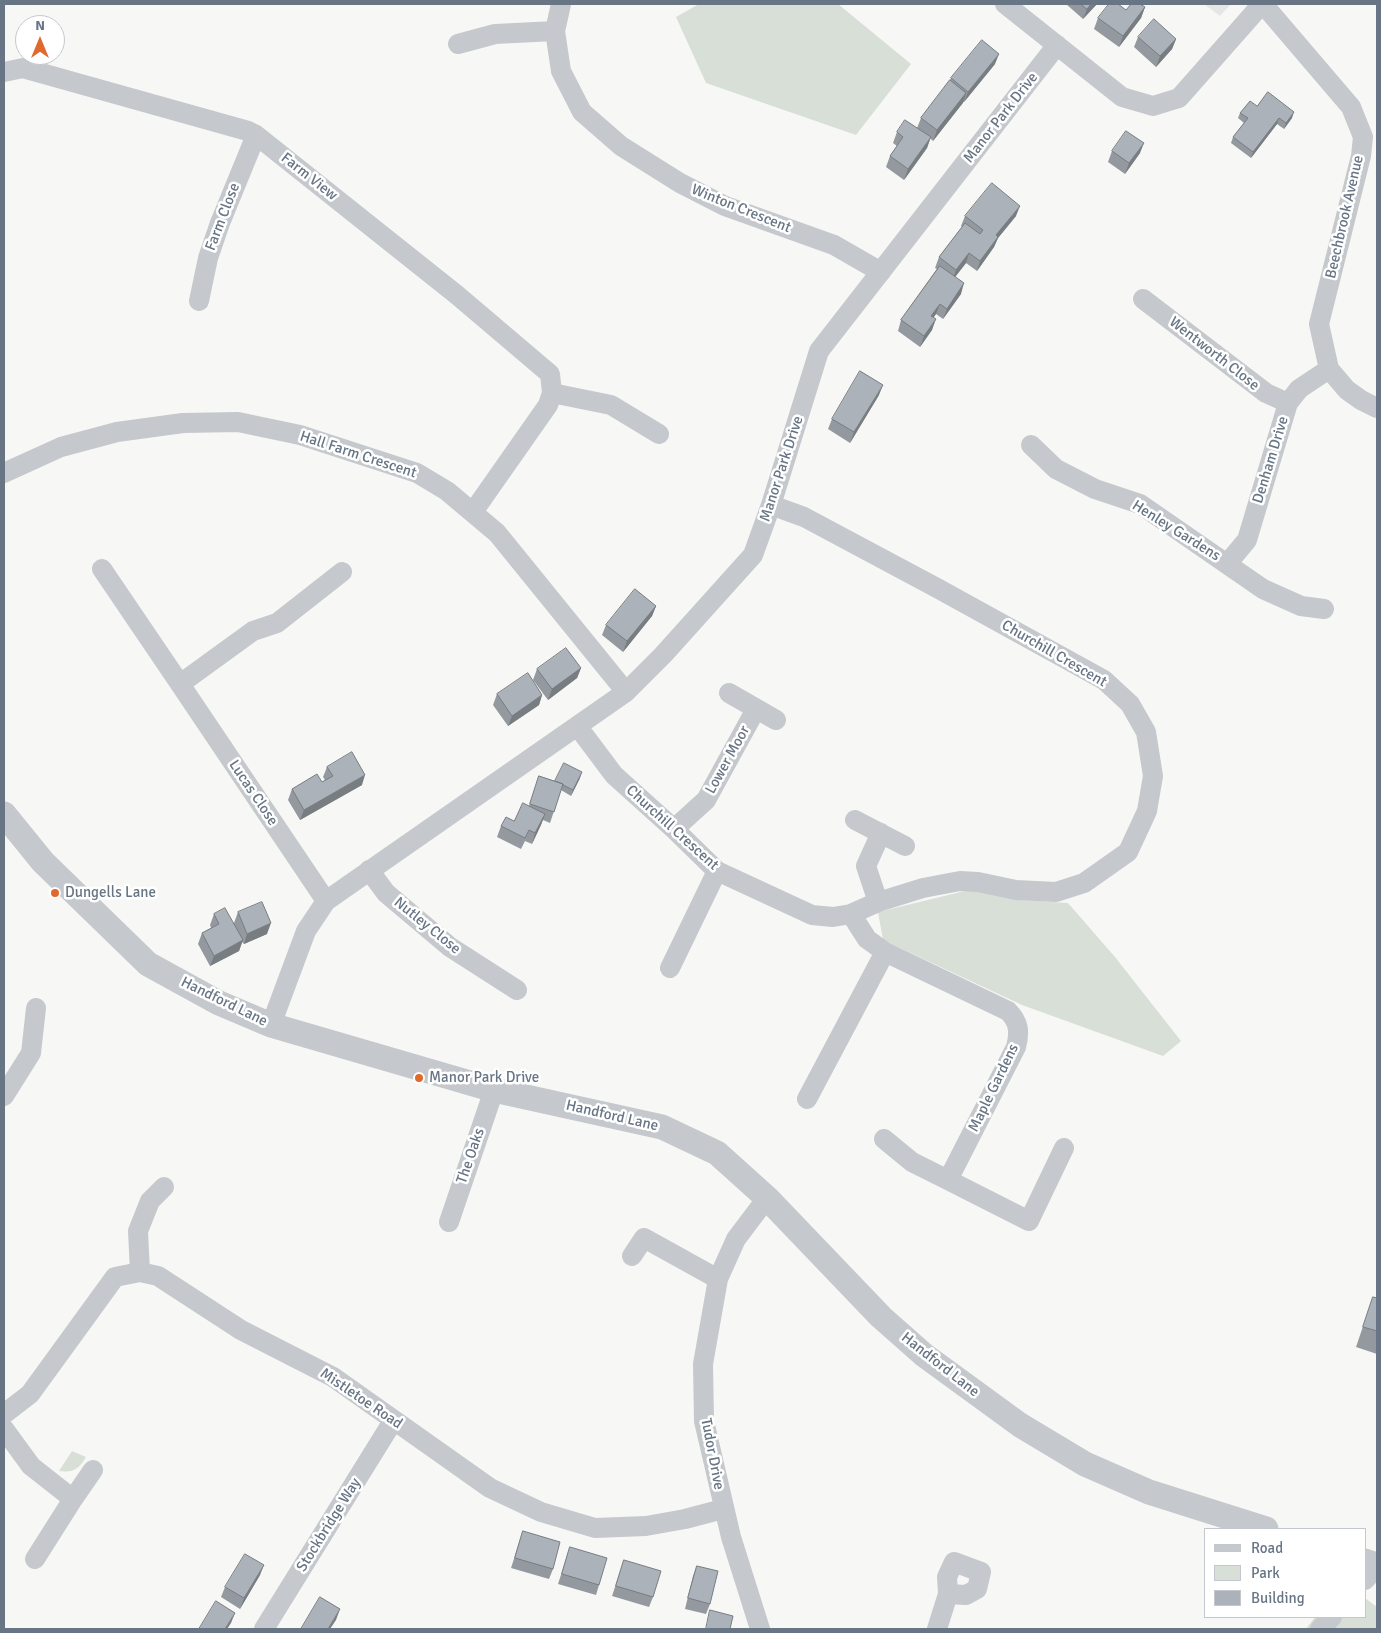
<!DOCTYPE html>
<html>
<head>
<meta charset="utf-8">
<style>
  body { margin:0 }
  #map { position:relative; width:1381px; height:1633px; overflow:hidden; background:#f7f8f5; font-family:Signika,sans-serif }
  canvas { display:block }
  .frame { position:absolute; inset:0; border:5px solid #677585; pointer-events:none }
  .legend { position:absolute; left:1204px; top:1528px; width:162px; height:90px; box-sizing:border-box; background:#fff; border:1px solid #c2c8ce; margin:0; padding:6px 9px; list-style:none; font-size:15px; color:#677585 }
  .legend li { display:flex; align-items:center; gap:10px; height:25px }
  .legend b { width:25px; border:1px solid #c2c8ce }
  .north { position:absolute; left:15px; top:15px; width:50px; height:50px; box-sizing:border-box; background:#fff; border:1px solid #c2c8ce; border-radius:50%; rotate:0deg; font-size:14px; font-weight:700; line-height:20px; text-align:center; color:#677585 }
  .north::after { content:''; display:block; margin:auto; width:18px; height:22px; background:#e06a2d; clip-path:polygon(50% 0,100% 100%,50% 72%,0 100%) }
</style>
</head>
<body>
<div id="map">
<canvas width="1381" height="1633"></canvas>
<div class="frame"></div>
<ul class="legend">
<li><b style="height:6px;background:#c5c8cc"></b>Road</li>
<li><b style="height:14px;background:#d8dfd6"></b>Park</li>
<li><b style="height:14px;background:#abb2b9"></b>Building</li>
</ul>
<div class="north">N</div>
</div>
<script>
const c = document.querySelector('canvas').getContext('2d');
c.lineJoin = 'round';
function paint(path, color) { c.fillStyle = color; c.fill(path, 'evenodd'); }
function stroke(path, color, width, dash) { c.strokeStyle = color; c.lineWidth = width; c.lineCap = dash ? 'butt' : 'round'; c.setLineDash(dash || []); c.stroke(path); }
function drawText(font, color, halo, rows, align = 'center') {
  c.font = font + ' Signika,sans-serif'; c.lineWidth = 5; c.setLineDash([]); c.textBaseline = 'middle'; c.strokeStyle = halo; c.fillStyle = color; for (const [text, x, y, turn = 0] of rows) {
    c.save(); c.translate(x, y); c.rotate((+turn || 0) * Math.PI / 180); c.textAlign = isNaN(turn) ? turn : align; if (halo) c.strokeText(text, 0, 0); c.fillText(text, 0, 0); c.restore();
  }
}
paint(new Path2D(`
  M 1204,4 L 1231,4 L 1220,16 Z`), '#e5e7e6');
paint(new Path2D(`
  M 699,4 L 838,4 L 911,64 L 856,135 L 706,83 L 676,17 Z
  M 969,890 L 1021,900 L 1068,903 L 1115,957 L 1181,1041 L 1163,1056 L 1022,1005 L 883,940 L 878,912 Z
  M 72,1451 L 86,1457 C 79,1469 73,1473 59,1471 Z
  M 1365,1598 L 1377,1607 L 1377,1629 L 1306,1629 L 1315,1617 L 1365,1617 Z`), '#d8dfd6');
stroke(new Path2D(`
  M 561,4 L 555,31 L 561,71 L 582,112 L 621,146 L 680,183 L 725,206 L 834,245 L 881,272
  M 1005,4 L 1122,97 L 1153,106 L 1179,98 L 1262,4
  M 1263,4 L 1351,107 L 1363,137 L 1361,156 L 1319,324 L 1329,369 L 1347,390 L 1361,400 L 1377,408
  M 458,44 L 495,34 L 555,31
  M 4,72 L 23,68 L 248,131 L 256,135 L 457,295 L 550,374 L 552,393 L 548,405 L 473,512
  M 1143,299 L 1266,393 L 1288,403
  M 199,301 L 208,258 L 220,223 L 256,135
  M 552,393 L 611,405 L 659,434
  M 1031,445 L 1056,469 L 1095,489 L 1140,504 L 1263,589 L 1301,606 L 1324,609
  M 4,473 L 61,447 L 117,432 L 183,423 L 238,422 L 300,435 L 417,473 L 447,491 L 497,533 L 626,692
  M 1227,564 L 1247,540 L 1288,403 L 1299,389 L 1329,369
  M 102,569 L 180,684
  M 729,693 L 776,720
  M 578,727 L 614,775 L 674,829 L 717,871 L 812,915 L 833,917 L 851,914 L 878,902 L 923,888 L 960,881 L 978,882 L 1016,890 L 1056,892 L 1084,883 L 1128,852 L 1147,811 L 1153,776 L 1146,732 L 1130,704 L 1104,680 L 937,588 L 804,517 L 771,505
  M 855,820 L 905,846
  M 674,829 L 706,800 L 756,709
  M 369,870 L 386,893 L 450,947 L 517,990
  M 326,901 L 180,684 L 253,631 L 277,623 L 342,572
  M 878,902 L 866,866 L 881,833
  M 851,914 L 867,939 L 885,952 L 1008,1011 C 1019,1022 1020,1032 1016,1047 L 948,1180 L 1029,1221 L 1064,1148
  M 670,968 L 717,871
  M 271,1025 L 306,931 L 326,901 L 626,692 L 663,655 L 753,555 L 771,505 L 819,351 L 1057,45
  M 4,1096 L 31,1053 L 36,1008
  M 807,1099 L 885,952
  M 884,1139 L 912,1162 L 948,1180
  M 449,1222 L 494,1090
  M 632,1256 L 644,1238 L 718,1279
  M 140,1272 L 138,1231 L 150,1201 L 164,1187
  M 4,1414 L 30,1394 L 115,1277 L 140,1272 L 158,1276 L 241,1330 L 333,1377 L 490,1488 L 541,1512 L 595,1528 L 646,1526 L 685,1519 L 723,1509
  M 4,1429 L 31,1466 L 73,1499 L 35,1559
  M 73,1499 L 93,1470
  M 1365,1580 L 1377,1566
  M 264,1629 L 393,1421
  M 760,1629 L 731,1537 L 704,1421 L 703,1364 L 718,1279 L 736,1239 L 767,1198
  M 937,1629 L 948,1594 L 947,1577 L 954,1562 L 981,1572 L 977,1589 L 966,1595 L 948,1594
  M 1320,1629 L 1332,1617`), '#c5c8cc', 20);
stroke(new Path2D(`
  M 4,814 L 43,862 L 148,964 L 219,1003 L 271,1025 L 494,1090 L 662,1127 L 717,1153 L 767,1198 L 881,1317 L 924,1355 L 1020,1425 L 1085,1464 L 1149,1492 L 1266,1529
  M 1365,1561 L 1377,1565`), '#c5c8cc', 25);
paint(new Path2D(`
  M 1066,4 L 1097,4 L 1083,19 Z
  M 1145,7 L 1141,18 L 1119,47 L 1094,29 L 1098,18 L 1126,10 Z
  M 1138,37 L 1176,39 L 1172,49 L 1156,67 L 1134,47 Z
  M 995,64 L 964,102 L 963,102 L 933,141 L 930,138 L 927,148 L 904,180 L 886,167 L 890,156 L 897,146 L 893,143 L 897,132 L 917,128 L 921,118 L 950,80 L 951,78 Z
  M 1257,106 L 1292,118 L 1284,129 L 1277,124 L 1251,158 L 1231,143 L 1233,137 L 1244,123 L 1238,118 L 1240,113 Z
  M 1112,151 L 1140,153 L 1125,174 L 1108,162 Z
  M 965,216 L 1016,216 L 998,238 L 994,247 L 977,271 L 966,263 L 955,277 L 961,294 L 943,319 L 936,314 L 934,317 L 932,330 L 920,347 L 898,331 L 901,320 L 937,269 L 935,268 L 939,257 L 962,227 L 961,226 Z
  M 879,395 L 850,443 L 828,429 L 832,419 Z
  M 656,606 L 652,616 L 623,652 L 602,635 L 606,625 Z
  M 581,668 L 577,678 L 548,700 L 533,680 L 537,669 Z
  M 497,694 L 542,695 L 539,705 L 508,726 L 493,705 Z
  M 327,767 L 362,785 L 300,820 L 288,800 L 292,789 L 322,782 L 325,780 L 323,777 Z
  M 539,776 L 555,781 L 580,778 L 571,796 L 561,790 L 550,823 L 543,820 L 532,844 L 525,841 L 521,849 L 497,837 L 501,826 L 514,821 L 529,806 Z
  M 238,912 L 267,934 L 244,944 L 242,942 L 239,951 L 210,966 L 198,944 L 202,933 L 211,928 L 210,925 L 214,914 L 234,923 Z
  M 1373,1297 L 1377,1298 L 1377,1354 L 1356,1347 Z
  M 523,1531 L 553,1569 L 549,1579 L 511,1568 Z
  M 570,1547 L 599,1585 L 596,1595 L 558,1584 Z
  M 624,1560 L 653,1597 L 649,1607 L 612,1596 Z
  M 697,1566 L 710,1604 L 706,1614 L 685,1609 L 693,1576 Z
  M 260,1575 L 240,1609 L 221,1597 L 225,1587 Z`), '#93999f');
paint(new Path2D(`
  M 1091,4 L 1097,4 L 1083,19 L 1087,9 Z
  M 1145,7 L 1141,18 L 1119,47 L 1123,36 Z
  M 1176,39 L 1172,49 L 1156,67 L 1160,56 Z
  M 999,54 L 995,64 L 964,102 L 968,92 Z
  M 966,93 L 963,103 L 933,141 L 937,130 Z
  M 1294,112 L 1292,118 L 1284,129 L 1286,123 Z
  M 1279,118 L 1277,124 L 1251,158 L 1253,152 Z
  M 931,137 L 927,148 L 904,180 L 908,169 Z
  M 1144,143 L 1140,153 L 1125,174 L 1129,163 Z
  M 1020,206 L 1016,216 L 998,238 L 994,247 L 977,271 L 980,261 L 996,235 Z
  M 969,253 L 966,263 L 952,281 L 956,270 Z
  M 964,283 L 961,294 L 943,319 L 947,309 Z
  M 940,304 L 936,314 L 927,326 L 931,316 Z
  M 936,319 L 932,330 L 920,347 L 924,336 Z
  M 883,385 L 879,395 L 850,443 L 854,432 Z
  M 656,606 L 652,616 L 623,652 L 627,641 Z
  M 581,668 L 577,678 L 548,700 L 552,689 Z
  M 542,695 L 539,705 L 508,726 L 512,716 Z
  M 582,772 L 580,778 L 571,796 L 573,790 Z
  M 365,775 L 362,785 L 300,820 L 304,810 Z
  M 545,814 L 541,825 L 532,844 L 535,833 Z
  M 271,923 L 267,934 L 244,944 L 247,934 Z
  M 243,940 L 239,951 L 210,966 L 214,956 Z
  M 264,1565 L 260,1575 L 240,1609 L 244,1598 Z
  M 340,1609 L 336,1620 L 330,1629 L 328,1629 Z
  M 235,1613 L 231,1623 L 227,1629 L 225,1629 Z`), '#787d82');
const building = new Path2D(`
  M 1081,4 L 1091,4 L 1087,9 Z
  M 1109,4 L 1118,4 L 1126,10 L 1131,4 L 1140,4 L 1145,7 L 1123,36 L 1098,18 Z
  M 1154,19 L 1176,39 L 1160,56 L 1138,37 Z
  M 982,40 L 999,54 L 968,92 L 951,78 Z
  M 950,80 L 966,93 L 937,130 L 921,118 Z
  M 1268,92 L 1294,112 L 1286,123 L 1279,118 L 1253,152 L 1233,137 L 1248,118 L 1240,113 L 1250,101 L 1257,106 Z
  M 905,120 L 931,137 L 908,169 L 890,156 L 903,137 L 897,132 Z
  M 1126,131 L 1144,143 L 1129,163 L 1112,151 Z
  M 992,183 L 1020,206 L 996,235 L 998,237 L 980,261 L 969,253 L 956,270 L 939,257 L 965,223 L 980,234 L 983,230 L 965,216 Z
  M 940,266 L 964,283 L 947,309 L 940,304 L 931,316 L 936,319 L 924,336 L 901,320 Z
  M 860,371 L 883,385 L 854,432 L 832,419 Z
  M 635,589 L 656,606 L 627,641 L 606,625 Z
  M 566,648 L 581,668 L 552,689 L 537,669 Z
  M 528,673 L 542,695 L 512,716 L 497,694 Z
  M 352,752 L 365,775 L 304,810 L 292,789 L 317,774 L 322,782 L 333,776 L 327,767 Z
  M 564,763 L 582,772 L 573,790 L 563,785 L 563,784 L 555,781 Z
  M 539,776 L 563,784 L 554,812 L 530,804 Z
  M 523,803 L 545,814 L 535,833 L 529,830 L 525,838 L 501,826 L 506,817 L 514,821 Z
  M 262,902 L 271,923 L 247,934 L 238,912 Z
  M 225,908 L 243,940 L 214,956 L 202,933 L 219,924 L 214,914 Z
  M 1373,1297 L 1377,1298 L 1377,1331 L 1363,1327 Z
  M 523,1531 L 560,1542 L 553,1569 L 515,1558 Z
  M 570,1547 L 607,1558 L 599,1585 L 562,1574 Z
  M 245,1554 L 264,1565 L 244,1598 L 225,1587 Z
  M 624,1560 L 661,1571 L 653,1597 L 616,1586 Z
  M 697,1566 L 718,1571 L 710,1604 L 688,1598 Z
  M 320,1597 L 340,1609 L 328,1629 L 301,1629 Z
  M 216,1601 L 235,1613 L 225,1629 L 199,1629 Z
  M 710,1610 L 733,1616 L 730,1629 L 706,1629 Z`);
paint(building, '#abb2b9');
stroke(building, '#787d82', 1);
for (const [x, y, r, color] of [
  [55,893,5,"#e06a2d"],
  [419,1078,5,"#e06a2d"]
]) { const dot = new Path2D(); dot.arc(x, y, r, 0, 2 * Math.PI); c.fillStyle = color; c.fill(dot); stroke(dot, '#fff', 2); }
drawText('15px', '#677585', '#fff', [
  ["Manor Park Drive",1001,118,-52],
  ["Farm View",309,177,38],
  ["Winton Crescent",741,209,22],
  ["Farm Close",223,217,-69],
  ["Beechbrook Avenue",1345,217,-77],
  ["Wentworth Close",1214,354,38],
  ["Hall Farm Crescent",358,455,18],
  ["Denham Drive",1271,460,-73],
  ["Manor Park Drive",782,469,-72],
  ["Henley Gardens",1176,531,32],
  ["Churchill Crescent",1054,654,30],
  ["Lower Moor",728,760,-61],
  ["Lucas Close",253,793,56],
  ["Churchill Crescent",672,828,42],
  ["Nutley Close",427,926,39],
  ["Handford Lane",224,1002,26],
  ["Maple Gardens",994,1088,-64],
  ["Handford Lane",612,1116,13],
  ["The Oaks",471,1156,-71],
  ["Handford Lane",940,1365,38],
  ["Mistletoe Road",361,1399,34],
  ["Tudor Drive",712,1454,79],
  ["Stockbridge Way",329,1525,-58]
]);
drawText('15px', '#677585', '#fff', [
  ["Dungells Lane",65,893],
  ["Manor Park Drive",429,1078]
], 'left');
</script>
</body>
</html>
